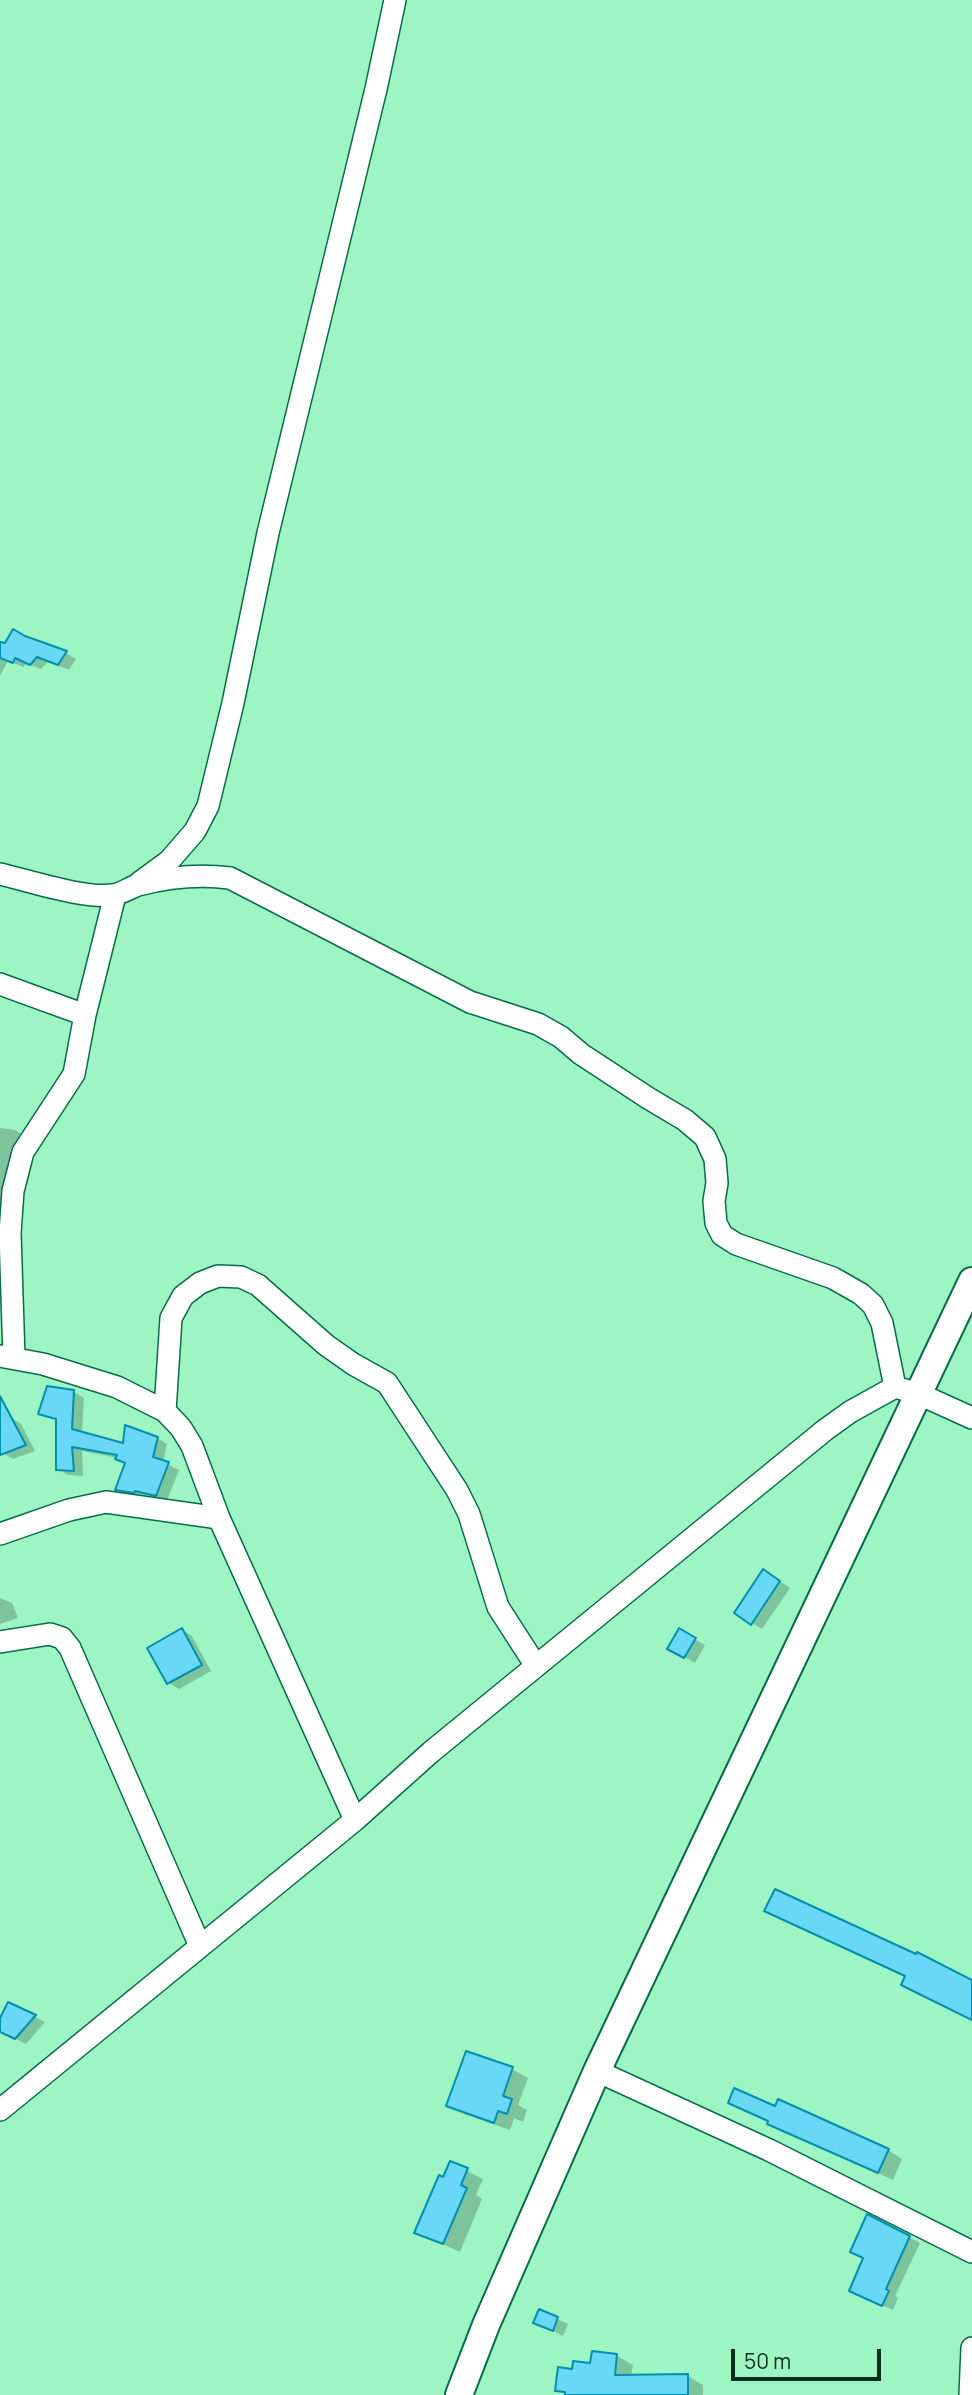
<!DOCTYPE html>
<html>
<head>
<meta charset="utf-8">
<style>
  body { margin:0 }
  #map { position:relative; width:972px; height:2395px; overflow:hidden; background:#9df5c4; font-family:Manrope,sans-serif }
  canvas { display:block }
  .scale { position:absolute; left:731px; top:2349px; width:150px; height:32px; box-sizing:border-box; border:4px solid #062d1b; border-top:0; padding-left:9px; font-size:21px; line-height:24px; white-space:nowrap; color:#062d1b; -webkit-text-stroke:5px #9df5c4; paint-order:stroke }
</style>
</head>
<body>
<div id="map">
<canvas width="972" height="2395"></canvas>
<div class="scale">50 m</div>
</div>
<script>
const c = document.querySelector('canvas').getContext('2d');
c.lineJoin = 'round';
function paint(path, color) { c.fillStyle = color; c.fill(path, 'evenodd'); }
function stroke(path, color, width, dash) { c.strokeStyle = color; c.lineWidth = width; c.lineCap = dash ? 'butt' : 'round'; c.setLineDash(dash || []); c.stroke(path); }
paint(new Path2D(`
  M 14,631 L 66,653 L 76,659 L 69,670 L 48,662 L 41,669 L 26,663 L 24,667 L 8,661 L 0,676 L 0,644 L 6,645 Z
  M 0,1128 L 15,1130 L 25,1136 L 7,1257 L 0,1256 Z
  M 74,1392 L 84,1398 L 82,1433 L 125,1445 L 157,1438 L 167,1444 L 163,1462 L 179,1470 L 167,1500 L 146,1495 L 145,1498 L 127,1495 L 117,1489 L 126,1464 L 118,1458 L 82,1451 L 83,1476 L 68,1475 L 58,1469 L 58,1421 L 40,1413 Z
  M 10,1417 L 21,1424 L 35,1451 L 13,1459 L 3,1453 L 0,1447 L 0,1420 Z
  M 774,1577 L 790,1588 L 762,1629 L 752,1623 Z
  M 0,1598 L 12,1603 L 18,1618 L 0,1624 Z
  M 182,1630 L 192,1636 L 211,1671 L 179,1689 L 169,1683 Z
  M 679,1631 L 705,1645 L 695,1663 L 670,1648 Z
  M 9,2004 L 45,2022 L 26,2044 L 0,2031 L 0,2022 Z
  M 512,2069 L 528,2078 L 518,2105 L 527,2110 L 523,2122 L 514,2118 L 510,2130 L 464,2114 L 448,2105 Z
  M 770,2122 L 888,2150 L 902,2159 L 893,2180 L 783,2131 Z
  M 451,2163 L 483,2179 L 476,2195 L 482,2199 L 460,2252 L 416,2232 Z
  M 868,2216 L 920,2243 L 895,2296 L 898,2298 L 893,2310 L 861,2296 Z
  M 540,2311 L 568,2324 L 563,2336 L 535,2322 Z
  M 593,2353 L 617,2356 L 633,2365 L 631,2376 L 687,2376 L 703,2385 L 703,2395 L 567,2395 L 557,2390 L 574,2371 L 592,2365 Z`), '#0003');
const building = new Path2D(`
  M 13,629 L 25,636 L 67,651 L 58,665 L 37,657 L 30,665 L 15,658 L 13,663 L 0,658 L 0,642 L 5,643 Z
  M 47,1386 L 74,1390 L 72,1429 L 123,1443 L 125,1425 L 158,1437 L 153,1457 L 169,1462 L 156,1496 L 135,1491 L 134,1493 L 115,1490 L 125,1463 L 115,1459 L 117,1455 L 72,1447 L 74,1471 L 56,1470 L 56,1419 L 38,1414 Z
  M 0,1396 L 26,1445 L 0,1455 Z
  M 763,1569 L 780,1581 L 751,1625 L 734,1613 Z
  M 182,1628 L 202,1665 L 167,1684 L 147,1648 Z
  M 679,1628 L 696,1638 L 684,1658 L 667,1649 Z
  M 775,1889 L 916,1954 L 917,1952 L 972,1980 L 972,2020 L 901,1985 L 905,1976 L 764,1911 Z
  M 8,2002 L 36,2015 L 15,2039 L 0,2032 L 0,2018 Z
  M 466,2051 L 513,2067 L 503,2096 L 512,2099 L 507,2114 L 498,2111 L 494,2123 L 446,2106 Z
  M 734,2088 L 775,2106 L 778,2099 L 889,2149 L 878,2173 L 767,2124 L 768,2121 L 728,2103 Z
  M 450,2161 L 468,2168 L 461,2185 L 467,2188 L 443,2244 L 414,2233 L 439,2175 L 443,2177 Z
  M 867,2214 L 910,2236 L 886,2289 L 889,2291 L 882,2306 L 849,2291 L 863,2258 L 850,2252 Z
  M 539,2309 L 558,2317 L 553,2331 L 533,2323 Z
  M 592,2351 L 617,2354 L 615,2375 L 688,2374 L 688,2395 L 565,2395 L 565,2392 L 555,2391 L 558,2367 L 572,2369 L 573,2361 L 590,2363 Z`);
paint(building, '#69d7f6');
stroke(building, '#0090ad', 2);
const minor = new Path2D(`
  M 0,874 C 30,881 84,899 113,895 C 121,894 129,888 138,885 C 169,877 199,874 230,878 L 470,1002 L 538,1024 L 561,1037 L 581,1054 L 648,1098 L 685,1120 L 705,1137 L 715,1159 L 717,1183 L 714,1201 L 716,1223 L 722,1235 L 736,1244 L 833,1278 L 861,1294 L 873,1305 L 882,1323 L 895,1387 L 919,1394 L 972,1418
  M 139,883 L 169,861 L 195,831 L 208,806 L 233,703 L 268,533 L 376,89 L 395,0
  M 0,984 L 85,1015
  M 0,1356 L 43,1364 L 117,1387 L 165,1411 L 181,1428 L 192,1446 L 219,1518 L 355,1820
  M 14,1358 L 10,1233 L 13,1191 L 23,1152 L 74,1074 L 85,1015 L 115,895
  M 165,1411 L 171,1318 L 183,1296 L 200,1283 L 218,1276 L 241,1277 L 258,1285 L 326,1345 L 353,1364 L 387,1383 L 457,1490 L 469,1514 L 498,1607 L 536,1666
  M 0,1534 L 69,1510 L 106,1502 L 219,1518
  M 0,1642 L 50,1634 L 62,1638 L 70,1648 L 200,1946
  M 597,2071 L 769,2150 L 972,2252
  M 0,2110 L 355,1820 L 431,1752 L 825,1430 L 850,1412 L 895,1387
  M 970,2395 L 972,2348`);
const tertiary = new Path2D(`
  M 459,2395 L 486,2325 L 597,2071 L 972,1281`);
stroke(minor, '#046f46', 24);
stroke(tertiary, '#046f46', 30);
stroke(minor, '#fff', 21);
stroke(tertiary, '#fff', 26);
</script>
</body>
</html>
